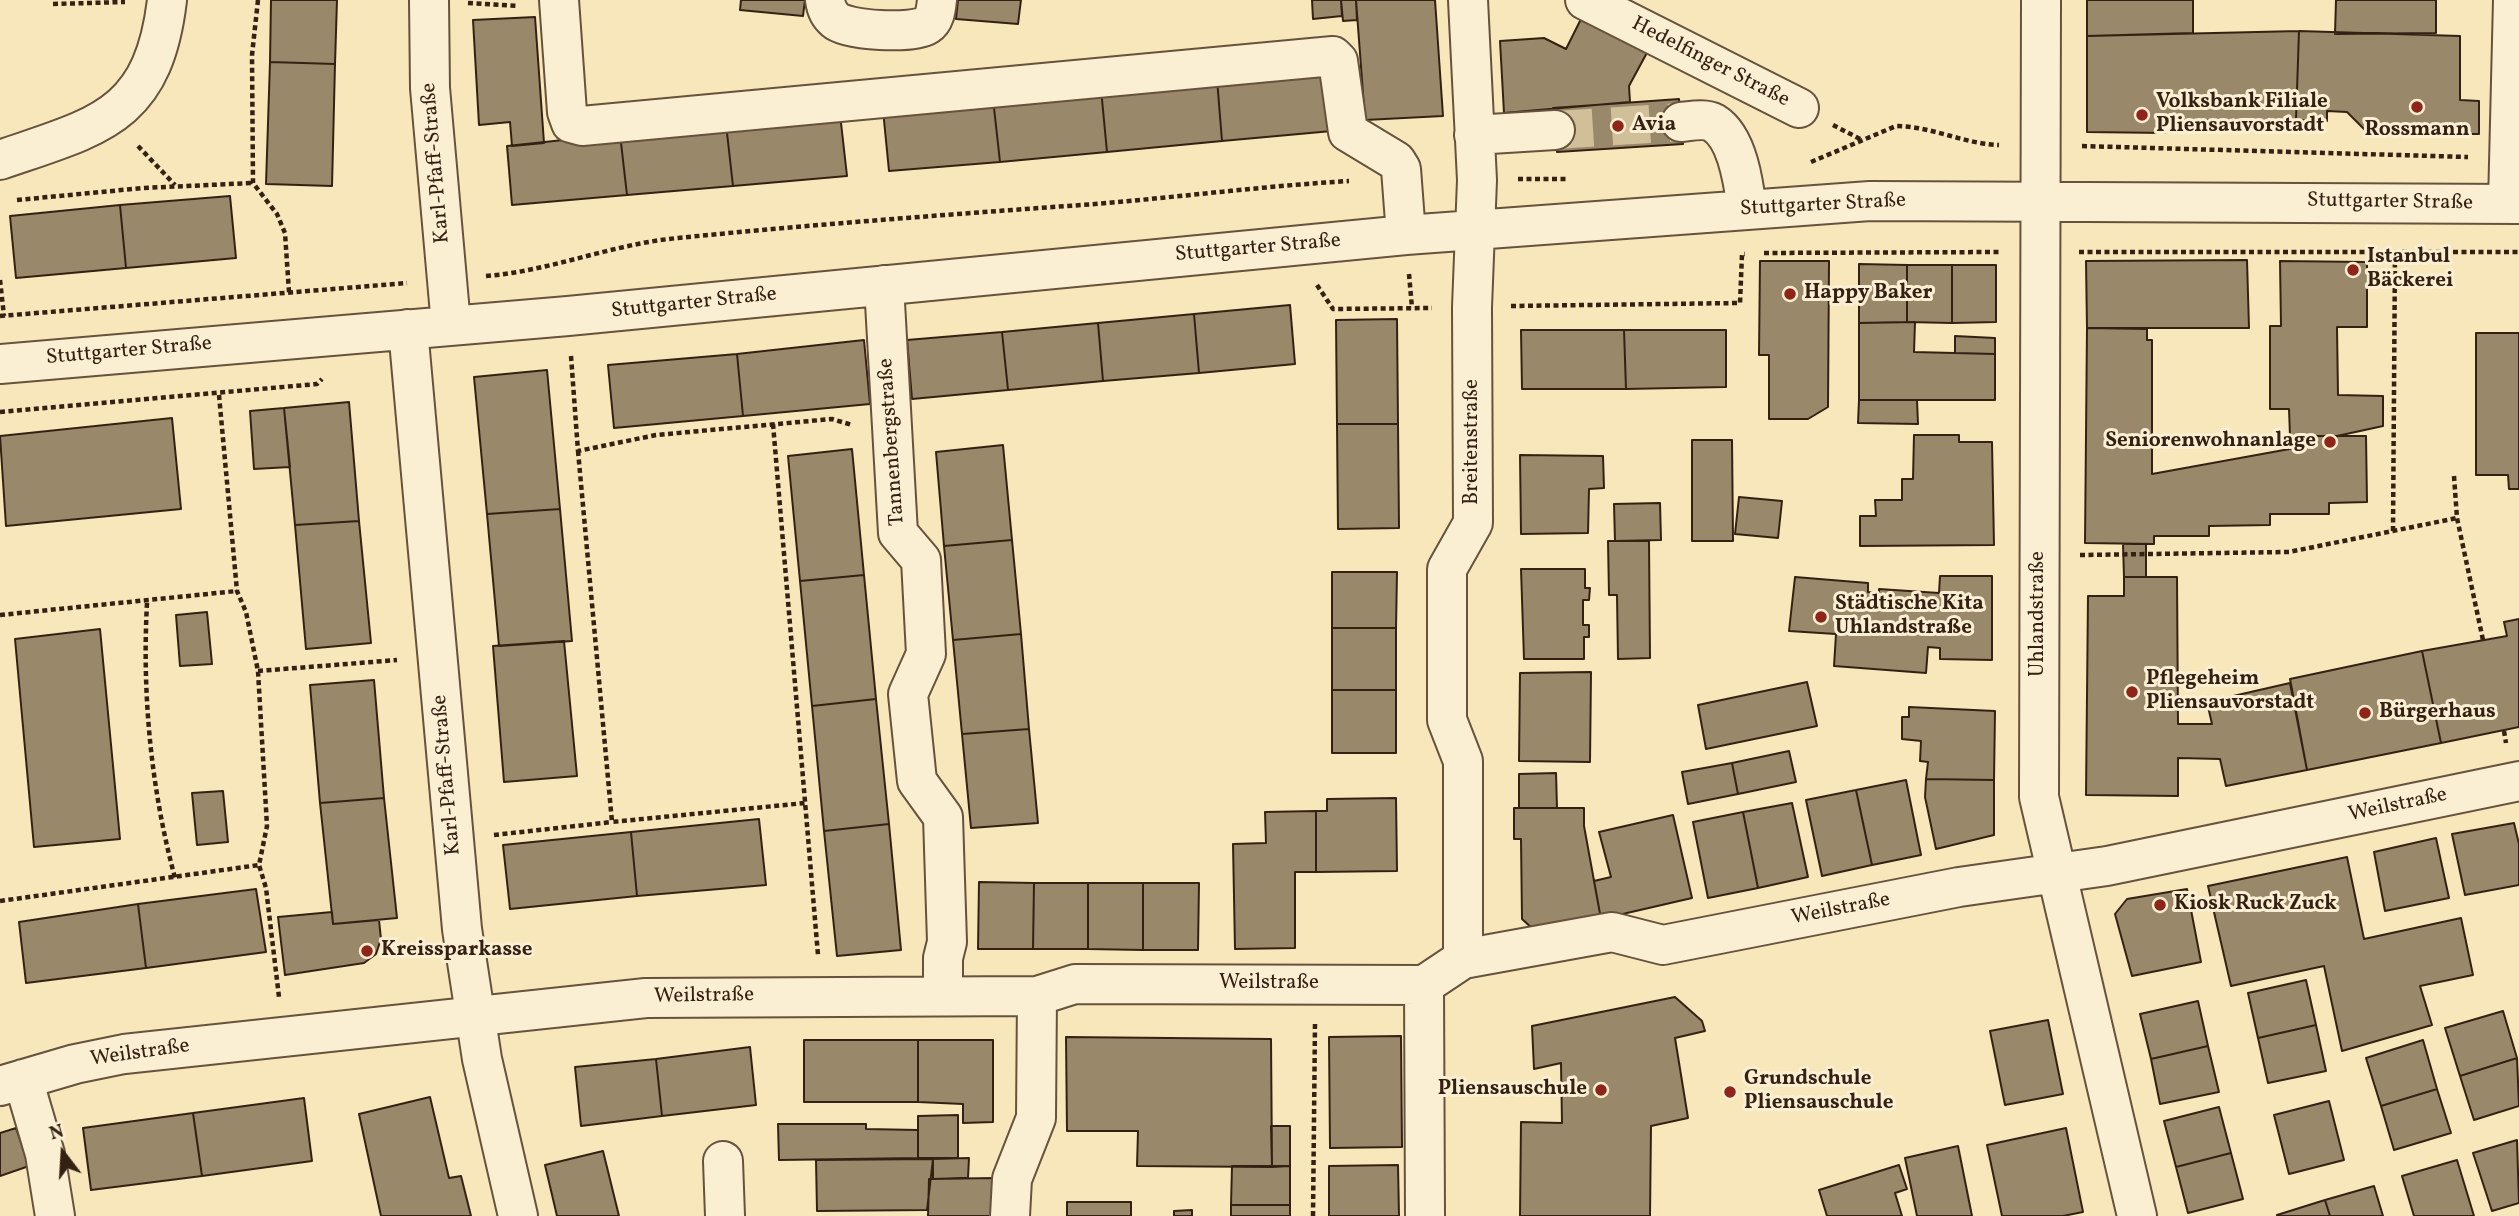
<!DOCTYPE html>
<html>
<head>
<meta charset="utf-8">
<style>
  body { margin:0 }
  #map { position:relative; width:2519px; height:1216px; overflow:hidden; background:#f7e7ba; font-family:Vollkorn,serif }
  canvas { display:block }
  .north { position:absolute; left:28px; top:1118px; width:70px; height:70px; -webkit-text-stroke:5px #faefd2; paint-order:stroke; rotate:343deg; font-size:19px; font-weight:700; line-height:28px; text-align:center; color:#352113 }
  .north::after { content:''; display:block; margin:auto; width:24px; height:32px; background:#352113; clip-path:polygon(50% 0,100% 100%,50% 72%,0 100%) }
</style>
</head>
<body>
<div id="map">
<canvas width="2519" height="1216"></canvas>
<div class="north">N</div>
</div>
<script>
const c = document.querySelector('canvas').getContext('2d');
c.lineJoin = 'round';
function paint(path, color) { c.fillStyle = color; c.fill(path, 'evenodd'); }
function stroke(path, color, width, dash) { c.strokeStyle = color; c.lineWidth = width; c.lineCap = dash ? 'butt' : 'round'; c.setLineDash(dash || []); c.stroke(path); }
function drawText(font, color, halo, rows, align = 'center') {
  c.font = font + ' Vollkorn,serif'; c.lineWidth = 6; c.setLineDash([]); c.textBaseline = 'middle'; c.strokeStyle = halo; c.fillStyle = color; for (const [text, x, y, turn = 0] of rows) {
    c.save(); c.translate(x, y); c.rotate((+turn || 0) * Math.PI / 180); c.textAlign = isNaN(turn) ? turn : align; if (halo) c.strokeText(text, 0, 0); c.fillText(text, 0, 0); c.restore();
  }
}
const building = new Path2D(`
  M 271,0 L 337,0 L 335,64 L 270,62 Z
  M 741,0 L 805,0 L 803,16 L 740,10 Z
  M 958,0 L 1021,0 L 1018,24 L 956,19 Z
  M 1312,0 L 1341,0 L 1342,16 L 1313,19 Z
  M 1341,0 L 1356,0 L 1357,20 L 1343,21 Z
  M 1356,0 L 1435,0 L 1443,116 L 1365,120 Z
  M 2087,0 L 2193,0 L 2193,33 L 2087,36 Z
  M 2336,0 L 2436,0 L 2436,33 L 2335,34 Z
  M 1583,15 L 1649,49 L 1629,86 L 1630,102 L 1504,113 L 1500,41 L 1544,38 L 1566,49 Z
  M 535,17 L 544,143 L 512,146 L 510,122 L 479,125 L 473,20 Z
  M 2299,31 L 2460,36 L 2460,100 L 2479,101 L 2479,134 L 2369,134 L 2347,112 L 2327,111 L 2327,121 L 2296,120 Z
  M 2299,31 L 2296,120 L 2174,120 L 2164,128 L 2165,133 L 2087,132 L 2087,36 Z
  M 270,62 L 335,64 L 332,186 L 266,184 Z
  M 1327,69 L 1332,131 L 1222,141 L 1217,79 Z
  M 1217,79 L 1222,141 L 1107,152 L 1101,89 Z
  M 1101,89 L 1107,152 L 1000,162 L 993,99 Z
  M 993,99 L 1000,162 L 889,171 L 883,110 Z
  M 1679,99 L 1683,144 L 1557,152 L 1553,108 Z
  M 840,114 L 847,176 L 733,186 L 726,124 Z
  M 726,124 L 733,186 L 627,195 L 620,134 Z
  M 620,134 L 627,195 L 512,205 L 507,146 Z
  M 230,196 L 236,258 L 126,268 L 120,205 Z
  M 120,205 L 126,268 L 16,278 L 10,216 Z
  M 2247,260 L 2249,328 L 2087,328 L 2086,261 Z
  M 1760,261 L 1829,261 L 1828,407 L 1808,419 L 1769,419 L 1769,355 L 1759,355 Z
  M 2280,261 L 2367,262 L 2367,327 L 2337,327 L 2338,395 L 2383,396 L 2383,426 L 2337,436 L 2290,436 L 2289,409 L 2270,409 L 2270,326 L 2281,326 Z
  M 1859,264 L 1907,265 L 1907,322 L 1859,323 Z
  M 1907,265 L 1952,265 L 1952,323 L 1907,322 Z
  M 1952,265 L 1996,265 L 1996,322 L 1952,323 Z
  M 1290,305 L 1295,364 L 1199,373 L 1194,314 Z
  M 1194,314 L 1199,373 L 1103,381 L 1098,323 Z
  M 1397,319 L 1398,424 L 1337,424 L 1336,320 Z
  M 1915,322 L 1914,352 L 1995,354 L 1995,400 L 1859,400 L 1859,323 Z
  M 1098,323 L 1103,381 L 1008,390 L 1002,332 Z
  M 2087,328 L 2147,329 L 2147,340 L 2152,340 L 2152,474 L 2295,448 L 2295,436 L 2366,436 L 2367,502 L 2329,503 L 2329,514 L 2270,514 L 2270,525 L 2209,526 L 2209,536 L 2154,536 L 2154,544 L 2085,543 Z
  M 1521,330 L 1624,330 L 1626,389 L 1522,389 Z
  M 1624,330 L 1726,330 L 1726,387 L 1626,389 Z
  M 1002,332 L 1008,390 L 912,399 L 907,340 Z
  M 2476,333 L 2519,333 L 2519,489 L 2509,489 L 2508,475 L 2476,475 Z
  M 1955,336 L 1995,338 L 1995,354 L 1955,353 Z
  M 864,340 L 870,404 L 743,416 L 737,354 Z
  M 737,354 L 743,416 L 614,428 L 608,365 Z
  M 547,370 L 560,509 L 487,514 L 474,377 Z
  M 1859,400 L 1917,400 L 1918,424 L 1858,423 Z
  M 349,402 L 359,521 L 295,525 L 284,408 Z
  M 284,408 L 290,467 L 254,469 L 250,411 Z
  M 172,418 L 181,509 L 6,526 L 0,436 Z
  M 1337,424 L 1398,424 L 1399,528 L 1338,529 Z
  M 1914,435 L 1959,435 L 1959,442 L 1992,442 L 1994,545 L 1860,546 L 1860,516 L 1876,516 L 1875,500 L 1902,500 L 1902,479 L 1913,479 Z
  M 1692,440 L 1732,440 L 1733,541 L 1692,541 Z
  M 1003,445 L 1012,540 L 944,546 L 936,452 Z
  M 852,449 L 864,575 L 800,581 L 788,456 Z
  M 1520,455 L 1603,456 L 1604,488 L 1589,489 L 1588,533 L 1521,534 Z
  M 1739,497 L 1782,501 L 1778,538 L 1735,534 Z
  M 1660,503 L 1661,540 L 1615,541 L 1614,504 Z
  M 560,509 L 572,641 L 499,646 L 487,514 Z
  M 359,521 L 371,643 L 306,649 L 295,525 Z
  M 1012,540 L 1021,634 L 953,640 L 944,546 Z
  M 1608,541 L 1649,541 L 1650,658 L 1618,659 L 1617,595 L 1609,595 Z
  M 2123,544 L 2146,544 L 2146,577 L 2124,577 Z
  M 1521,569 L 1585,569 L 1585,588 L 1590,588 L 1589,600 L 1583,600 L 1583,625 L 1589,625 L 1589,637 L 1584,637 L 1584,659 L 1524,659 Z
  M 1332,572 L 1397,572 L 1396,628 L 1332,628 Z
  M 864,575 L 876,699 L 812,706 L 800,581 Z
  M 1940,576 L 1992,576 L 1992,660 L 1940,659 L 1940,648 L 1928,647 L 1926,673 L 1834,666 L 1836,634 L 1789,631 L 1795,577 L 1868,583 L 1868,592 L 1879,593 L 1879,589 L 1939,593 Z
  M 2124,577 L 2177,577 L 2178,724 L 2212,724 L 2207,702 L 2290,683 L 2307,770 L 2226,786 L 2220,759 L 2178,758 L 2178,796 L 2086,795 L 2088,596 L 2124,596 Z
  M 207,612 L 212,664 L 180,666 L 176,615 Z
  M 2519,619 L 2519,727 L 2441,743 L 2422,651 L 2507,636 L 2504,622 Z
  M 1332,628 L 1396,628 L 1396,690 L 1332,690 Z
  M 100,629 L 120,839 L 34,847 L 15,639 Z
  M 1021,634 L 1029,729 L 962,734 L 953,640 Z
  M 564,641 L 577,776 L 504,782 L 493,646 Z
  M 2422,651 L 2441,743 L 2307,770 L 2290,679 Z
  M 1591,672 L 1590,762 L 1519,761 L 1520,673 Z
  M 374,680 L 384,798 L 320,803 L 310,685 Z
  M 1807,682 L 1817,726 L 1706,749 L 1698,705 Z
  M 1332,690 L 1396,690 L 1396,753 L 1332,753 Z
  M 876,699 L 889,824 L 824,831 L 812,706 Z
  M 1909,707 L 1995,711 L 1994,780 L 1926,779 L 1928,762 L 1920,761 L 1921,741 L 1902,739 L 1902,717 L 1909,717 Z
  M 1029,729 L 1038,823 L 971,828 L 962,734 Z
  M 1789,751 L 1796,782 L 1738,794 L 1732,763 Z
  M 1732,763 L 1738,794 L 1688,804 L 1682,772 Z
  M 1556,773 L 1557,808 L 1519,808 L 1519,774 Z
  M 1926,779 L 1994,780 L 1994,835 L 1936,849 L 1925,797 Z
  M 1906,780 L 1921,855 L 1872,865 L 1856,790 Z
  M 1856,790 L 1872,865 L 1822,876 L 1806,800 Z
  M 223,791 L 228,842 L 197,845 L 192,793 Z
  M 384,798 L 397,918 L 333,924 L 320,803 Z
  M 1396,798 L 1397,871 L 1316,872 L 1316,811 L 1327,811 L 1327,799 Z
  M 1792,803 L 1808,877 L 1758,888 L 1743,812 Z
  M 1514,808 L 1584,808 L 1584,826 L 1601,919 L 1534,930 L 1522,919 L 1521,839 L 1514,839 Z
  M 1316,811 L 1316,872 L 1295,872 L 1295,948 L 1235,949 L 1233,844 L 1266,843 L 1265,812 Z
  M 1743,812 L 1758,888 L 1708,898 L 1693,822 Z
  M 1673,815 L 1692,898 L 1601,919 L 1594,881 L 1611,877 L 1599,832 Z
  M 759,819 L 766,885 L 637,896 L 631,832 Z
  M 2514,823 L 2519,844 L 2519,885 L 2465,895 L 2452,834 Z
  M 889,824 L 901,950 L 837,956 L 824,831 Z
  M 631,832 L 637,896 L 510,909 L 503,845 Z
  M 2436,838 L 2449,898 L 2385,911 L 2374,852 Z
  M 2347,857 L 2364,939 L 2461,918 L 2473,975 L 2420,986 L 2432,1025 L 2342,1051 L 2324,966 L 2231,986 L 2208,886 Z
  M 979,882 L 1034,883 L 1033,949 L 978,949 Z
  M 1034,883 L 1088,883 L 1088,949 L 1033,949 Z
  M 1088,883 L 1143,883 L 1143,950 L 1088,949 Z
  M 1143,883 L 1199,883 L 1198,950 L 1143,950 Z
  M 256,889 L 266,952 L 146,968 L 138,904 Z
  M 2187,889 L 2201,962 L 2132,976 L 2115,914 L 2127,899 Z
  M 138,904 L 146,968 L 26,983 L 19,922 Z
  M 332,912 L 333,924 L 379,920 L 381,939 L 376,954 L 364,963 L 285,975 L 278,917 Z
  M 2306,980 L 2316,1025 L 2258,1038 L 2248,993 Z
  M 1675,997 L 1702,1021 L 1705,1031 L 1675,1038 L 1688,1118 L 1651,1126 L 1650,1216 L 1520,1216 L 1521,1122 L 1562,1123 L 1561,1063 L 1534,1069 L 1532,1026 Z
  M 2198,1001 L 2208,1046 L 2151,1059 L 2140,1014 Z
  M 2503,1011 L 2517,1058 L 2460,1076 L 2445,1028 Z
  M 2048,1020 L 2063,1094 L 2005,1105 L 1990,1031 Z
  M 2316,1025 L 2326,1071 L 2268,1083 L 2258,1038 Z
  M 1401,1036 L 1402,1147 L 1330,1148 L 1329,1037 Z
  M 1066,1037 L 1271,1039 L 1272,1167 L 1137,1166 L 1138,1131 L 1067,1131 Z
  M 804,1040 L 918,1040 L 918,1102 L 804,1102 Z
  M 918,1040 L 993,1040 L 993,1122 L 963,1123 L 963,1104 L 918,1102 Z
  M 2423,1040 L 2437,1089 L 2381,1106 L 2366,1058 Z
  M 2208,1046 L 2219,1092 L 2160,1104 L 2151,1059 Z
  M 750,1047 L 756,1105 L 662,1116 L 656,1059 Z
  M 2517,1058 L 2519,1106 L 2474,1120 L 2460,1076 Z
  M 656,1059 L 662,1116 L 581,1126 L 575,1067 Z
  M 2437,1089 L 2451,1133 L 2394,1150 L 2381,1106 Z
  M 430,1097 L 449,1178 L 461,1176 L 471,1216 L 381,1216 L 359,1114 Z
  M 304,1098 L 312,1161 L 202,1176 L 193,1113 Z
  M 2329,1101 L 2344,1160 L 2289,1174 L 2274,1115 Z
  M 2219,1107 L 2231,1153 L 2176,1167 L 2164,1121 Z
  M 193,1113 L 202,1176 L 91,1190 L 83,1128 Z
  M 958,1115 L 958,1158 L 918,1158 L 918,1116 Z
  M 778,1124 L 866,1124 L 866,1129 L 918,1130 L 918,1158 L 779,1160 Z
  M 1271,1126 L 1290,1126 L 1290,1166 L 1272,1167 Z
  M 16,1128 L 29,1166 L 0,1176 L 0,1133 Z
  M 2066,1128 L 2083,1212 L 2063,1216 L 2002,1216 L 1987,1145 Z
  M 2517,1140 L 2519,1203 L 2492,1211 L 2473,1153 Z
  M 1958,1146 L 1972,1216 L 1917,1216 L 1905,1158 Z
  M 603,1151 L 619,1216 L 557,1216 L 545,1165 Z
  M 2231,1153 L 2243,1199 L 2188,1213 L 2176,1167 Z
  M 969,1158 L 968,1178 L 933,1179 L 933,1159 Z
  M 933,1159 L 927,1210 L 817,1211 L 816,1160 Z
  M 2457,1160 L 2474,1216 L 2414,1216 L 2402,1176 Z
  M 1398,1165 L 1399,1216 L 1329,1216 L 1329,1166 Z
  M 1899,1165 L 1907,1189 L 1895,1193 L 1902,1216 L 1827,1216 L 1819,1190 Z
  M 1232,1166 L 1290,1166 L 1290,1205 L 1231,1205 Z
  M 996,1178 L 997,1216 L 928,1216 L 929,1179 Z
  M 2374,1186 L 2383,1216 L 2330,1216 L 2325,1200 Z
  M 2325,1200 L 2330,1216 L 2277,1216 L 2277,1215 Z
  M 1067,1202 L 1131,1202 L 1131,1216 L 1067,1216 Z
  M 1231,1205 L 1290,1205 L 1290,1216 L 1231,1216 Z
  M 1192,1210 L 1192,1216 L 1174,1216 L 1174,1211 Z`);
paint(building, '#9a886a');
stroke(building, '#352113', 2);
stroke(new Path2D(`
  M 1555,130 L 1681,122`), '#d0bf99', 38, [38, 19]);
const minor = new Path2D(`
  M 429,0 L 430,88 L 451,325
  M 559,0 L 567,112 L 571,123 L 582,126 L 1333,56 L 1338,61 L 1348,132 L 1396,161 L 1401,169 L 1406,235
  M 825,0 C 826,8 829,15 835,20 C 847,31 913,34 927,25 C 935,20 936,9 937,0
  M 1585,0 L 1799,108
  M 2041,0 L 2039,797 L 2137,1216
  M 1681,122 C 1691,121 1705,118 1714,123 C 1738,138 1744,185 1747,210
  M 1474,135 L 1555,130
  M 0,160 C 98,126 153,118 167,0
  M 2508,204 L 2513,0
  M 884,285 L 898,533 L 921,560 L 926,654 L 908,694 L 917,781 L 943,817 L 947,942 L 943,958 L 943,995
  M 408,329 L 462,929 L 482,1059 L 518,1216
  M 0,364 L 568,316 L 1406,235 L 1870,201 L 2519,204
  M 1463,959 L 1463,761 L 1447,720 L 1447,569 L 1473,523 L 1472,307 L 1477,180 L 1468,0
  M 1424,985 L 1425,1216
  M 23,1079 L 45,1154 L 55,1216
  M 0,1086 L 75,1064 L 124,1054 L 646,998 L 1037,996 L 1075,984 L 1424,985 L 1463,959 L 1612,932 L 1663,945 L 1959,887 L 2107,866 L 2519,781
  M 723,1161 L 725,1216
  M 1010,1216 L 1012,1179 L 1036,1118 L 1037,996`);
stroke(minor, '#66523d', 42);
stroke(new Path2D(`
  M 258,0 L 252,55 L 253,183 L 277,214 L 285,233 L 289,292
  M 468,3 L 518,6
  M 53,4 L 125,2
  M 1833,125 L 1862,140
  M 138,146 L 175,185
  M 2082,146 L 2468,157
  M 1811,162 L 1896,126 C 1931,126 1964,144 1999,145
  M 1518,179 L 1569,179
  M 17,200 L 143,188 L 253,183
  M 2079,252 L 2519,252
  M 1764,253 L 2000,252
  M 1409,274 L 1412,308
  M 486,276 C 551,271 612,244 678,238 C 817,224 956,214 1095,204 C 1180,197 1264,186 1349,181
  M 0,280 L 4,316
  M 1317,285 L 1333,309 L 1432,308
  M 1511,306 L 1740,303 L 1742,254 L 1745,254
  M 0,316 L 407,283
  M 571,356 L 578,451 L 656,435 L 832,419 L 852,425
  M 219,395 L 237,591 L 246,612 L 258,671 L 267,826 L 259,865 L 266,888 L 279,997
  M 0,412 L 317,384 L 322,379
  M 773,424 L 818,955
  M 578,451 L 612,822 L 805,803
  M 2454,476 L 2457,518 L 2483,640
  M 2393,531 L 2395,252
  M 2080,555 L 2289,552 L 2457,518
  M 147,603 C 142,695 151,789 175,878
  M 0,615 L 237,591
  M 258,671 L 397,660
  M 2504,731 L 2506,743
  M 494,835 L 612,822
  M 0,901 L 259,865
  M 1313,1216 L 1315,1024`), '#352113', 4.5, [5, 3.5]);
stroke(minor, '#faefd2', 38);
for (const [x, y, r, color] of [
  [2417,107,7,"#8f2418"],
  [2142,115,7,"#8f2418"],
  [1618,126,7,"#8f2418"],
  [2353,270,7,"#8f2418"],
  [1790,294,7,"#8f2418"],
  [2330,442,7,"#8f2418"],
  [1821,617,7,"#8f2418"],
  [2132,692,7,"#8f2418"],
  [2365,713,7,"#8f2418"],
  [2160,905,7,"#8f2418"],
  [367,951,7,"#8f2418"],
  [1601,1090,7,"#8f2418"],
  [1730,1092,7,"#8f2418"]
]) { const dot = new Path2D(); dot.arc(x, y, r, 0, 2 * Math.PI); c.fillStyle = color; c.fill(dot); stroke(dot, '#faefd2', 2.5); }
drawText('21px', '#352113', '#faefd2', [
  ["Hedelfinger Straße",1710,63,27],
  ["Karl-Pfaff-Straße",437,163,-95],
  ["Stuttgarter Straße",2390,203,1],
  ["Stuttgarter Straße",1823,206,-3],
  ["Stuttgarter Straße",1258,249,-5],
  ["Stuttgarter Straße",694,304,-6],
  ["Stuttgarter Straße",129,352,-5],
  ["Tannenbergstraße",893,442,-94],
  ["Breitenstraße",1473,442,-90],
  ["Uhlandstraße",2039,614,-90],
  ["Karl-Pfaff-Straße",448,775,-95],
  ["Weilstraße",2398,806,-12],
  ["Weilstraße",1841,910,-11],
  ["Weilstraße",1269,984],
  ["Weilstraße",704,997,-1],
  ["Weilstraße",140,1054,-8]
]);
drawText('bold 21px', '#352113', '#faefd2', [
  ["Volksbank Filiale",2156,103],
  ["Pliensauvorstadt",2156,127],
  ["Avia",1632,126],
  ["Rossmann",2417,131,"center"],
  ["Istanbul",2367,258],
  ["Bäckerei",2367,282],
  ["Happy Baker",1804,294],
  ["Seniorenwohnanlage",2316,442,"right"],
  ["Städtische Kita",1835,605],
  ["Uhlandstraße",1835,629],
  ["Pflegeheim",2146,680],
  ["Pliensauvorstadt",2146,704],
  ["Bürgerhaus",2379,713],
  ["Kiosk Ruck Zuck",2174,905],
  ["Kreissparkasse",381,951],
  ["Grundschule",1744,1080],
  ["Pliensauschule",1744,1104],
  ["Pliensauschule",1587,1090,"right"]
], 'left');
</script>
</body>
</html>
